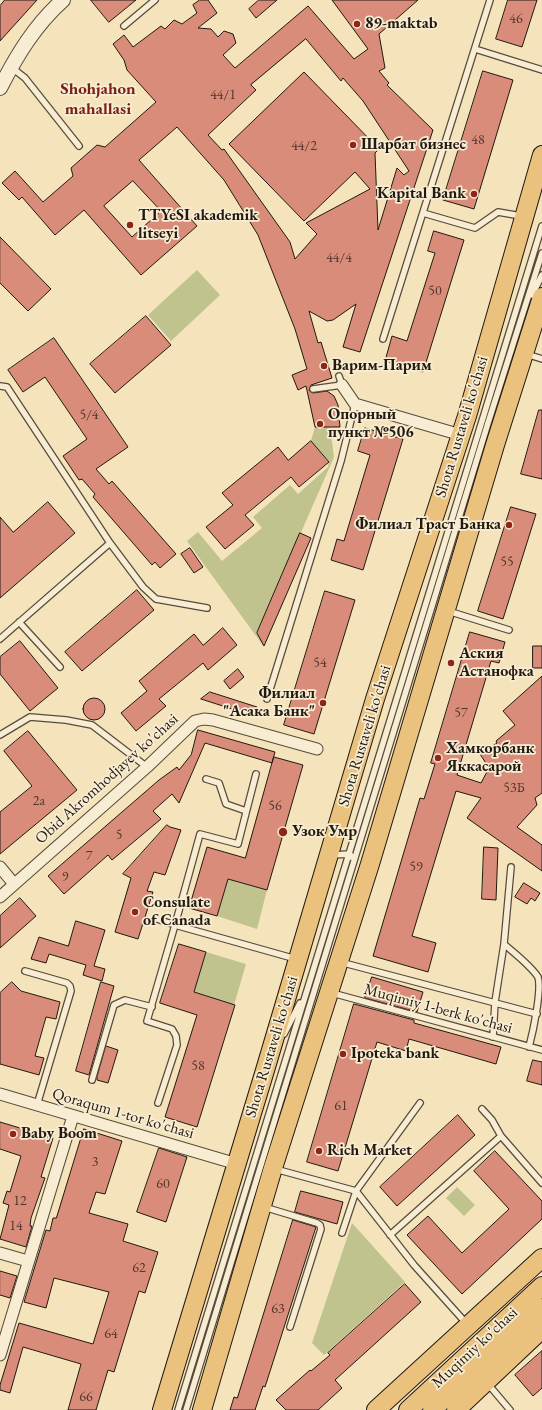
<!DOCTYPE html>
<html>
<head>
<meta charset="utf-8">
<style>
  body { margin:0 }
  canvas { display:block; background:#f4e3bb }
</style>
</head>
<body>
<canvas width="542" height="1410"></canvas>
<script>
const c = document.querySelector('canvas').getContext('2d');
c.lineJoin = 'round';
function paint(path, color) { c.fillStyle = color; c.fill(path, 'evenodd'); }
function stroke(path, color, width, dash) { c.strokeStyle = color; c.lineWidth = width; c.lineCap = dash ? 'butt' : 'round'; c.setLineDash(dash || []); c.stroke(path); }
function drawText(font, color, halo, rows, align = 'center') {
  c.font = font + ' "EB Garamond",serif'; c.lineWidth = 3.5; c.setLineDash([]); c.textBaseline = 'middle'; c.strokeStyle = halo; c.fillStyle = color; for (const [text, x, y, turn = 0] of rows) {
    c.save(); c.translate(x, y); c.rotate((+turn || 0) * Math.PI / 180); c.textAlign = isNaN(turn) ? turn : align; if (halo) c.strokeText(text, 0, 0); c.fillText(text, 0, 0); c.restore();
  }
}
paint(new Path2D(`
  M 197,270 L 220,295 L 171,341 L 148,315 Z
  M 315,427 L 330,427 L 334,457 L 257,633 L 264,647 L 187,541 L 198,532 L 222,561 L 262,528 L 253,517 L 290,485 L 298,494 L 328,467 L 329,461 L 311,441 Z
  M 228,879 L 267,890 L 257,929 L 217,916 Z
  M 206,952 L 246,964 L 234,1005 L 194,992 Z
  M 457,1187 L 475,1205 L 464,1216 L 446,1198 Z
  M 352,1223 L 405,1282 L 324,1355 L 312,1343 Z`), '#c0c38d');
const building = new Path2D(`
  M 5,0 L 37,0 L 0,41 L 0,6 Z
  M 91,0 L 136,0 L 109,22 Z
  M 200,0 L 208,0 L 217,13 L 198,28 L 211,29 L 218,37 L 224,31 L 233,34 L 236,43 L 223,55 L 235,68 L 308,6 L 354,59 L 368,49 L 332,0 L 418,0 L 379,34 L 385,68 L 379,71 L 389,83 L 387,85 L 433,130 L 360,352 L 343,347 L 356,304 L 333,320 L 327,321 L 309,311 L 318,343 L 321,342 L 332,378 L 311,385 L 309,390 L 313,393 L 327,391 L 334,396 L 338,405 L 340,427 L 315,427 L 306,386 L 298,390 L 292,375 L 307,369 L 295,329 L 258,235 L 224,180 L 177,127 L 139,160 L 197,226 L 141,275 L 84,210 L 55,235 L 22,197 L 19,200 L 2,183 L 15,171 L 43,202 L 73,176 L 71,168 L 97,145 L 105,147 L 156,102 L 127,70 L 124,60 L 113,44 L 124,35 L 133,47 L 161,26 L 165,29 L 174,20 L 182,24 L 197,13 L 193,5 ZM 306,39 L 341,81 L 343,78 L 363,101 L 409,171 L 404,175 L 397,168 L 378,230 L 375,153 L 379,149 L 304,72 L 229,144 L 304,221 L 355,172 L 370,189 L 306,223 L 317,234 L 295,259 L 290,242 L 224,149 L 222,150 L 208,135 L 256,90 L 251,85 ZM 133,181 L 161,211 L 132,237 L 104,206 Z
  M 259,0 L 277,0 L 256,18 L 249,9 Z
  M 508,0 L 537,0 L 522,47 L 496,39 Z
  M 483,71 L 513,80 L 474,209 L 443,200 Z
  M 434,231 L 464,240 L 423,372 L 385,361 L 392,336 L 407,341 L 435,253 L 428,251 Z
  M 0,237 L 51,289 L 28,311 L 0,283 Z
  M 146,316 L 171,345 L 115,393 L 90,364 Z
  M 54,338 L 128,447 L 96,469 L 109,484 L 112,481 L 176,554 L 160,568 L 155,562 L 152,565 L 93,497 L 95,494 L 82,479 L 79,480 L 63,456 L 87,439 L 45,377 L 23,392 L 8,370 Z
  M 539,410 L 542,410 L 542,479 L 521,474 Z
  M 365,428 L 403,439 L 363,570 L 331,560 L 337,539 L 344,541 L 370,455 L 358,451 Z
  M 311,441 L 329,462 L 299,487 L 291,477 L 245,515 L 254,525 L 225,549 L 206,527 L 233,505 L 222,493 L 278,447 L 288,460 Z
  M 48,502 L 75,533 L 0,598 L 0,517 L 13,532 Z
  M 511,507 L 536,514 L 503,619 L 478,611 Z
  M 300,533 L 311,538 L 264,646 L 257,633 Z
  M 190,548 L 203,567 L 194,573 L 181,554 Z
  M 137,590 L 154,610 L 82,671 L 65,652 Z
  M 325,591 L 355,600 L 314,734 L 284,725 Z
  M 223,628 L 237,645 L 208,670 L 203,663 L 159,699 L 166,706 L 136,731 L 121,713 L 147,691 L 139,681 L 194,634 L 203,645 Z
  M 470,632 L 505,642 L 499,663 L 491,661 L 457,775 L 481,783 L 489,768 L 480,754 L 497,743 L 496,741 L 515,725 L 503,711 L 542,676 L 542,793 L 535,798 L 537,805 L 517,827 L 542,845 L 542,871 L 467,818 L 481,798 L 456,791 L 412,936 L 436,943 L 428,972 L 373,956 L 420,798 L 424,799 L 435,764 L 431,763 Z
  M 20,641 L 58,688 L 30,711 L 0,674 L 0,657 Z
  M 533,646 L 542,646 L 542,668 L 533,668 Z
  M 238,669 L 244,677 L 230,689 L 224,681 Z
  M 210,692 L 257,707 L 254,716 L 201,699 Z
  M83 709a11 11 0 1 1 22 0a11 11 0 1 1-22 0Z
  M 198,730 L 275,752 L 272,763 L 205,743 L 179,803 L 172,794 L 153,811 L 161,819 L 112,860 L 108,855 L 64,894 L 48,876 L 159,780 L 177,767 L 179,770 L 191,755 Z
  M 28,731 L 77,790 L 0,854 L 0,812 L 32,786 L 4,751 Z
  M 274,757 L 303,765 L 267,890 L 228,879 L 217,916 L 189,908 L 207,847 L 245,858 Z
  M 167,825 L 170,827 L 181,830 L 165,875 L 154,872 L 147,891 L 153,892 L 138,939 L 115,932 L 131,878 L 123,874 Z
  M 484,847 L 498,848 L 496,900 L 482,899 Z
  M 524,883 L 540,893 L 535,901 L 531,898 L 527,904 L 515,897 Z
  M 20,898 L 36,916 L 0,948 L 0,916 Z
  M 76,921 L 105,930 L 94,966 L 105,969 L 102,981 L 83,975 L 86,965 L 49,954 L 46,963 L 31,959 L 39,937 L 68,946 Z
  M 179,944 L 206,952 L 194,992 L 235,1005 L 197,1127 L 165,1117 L 197,1015 L 160,1003 Z
  M 372,977 L 423,992 L 417,1012 L 365,998 Z
  M 12,982 L 21,991 L 60,1002 L 56,1019 L 46,1017 L 35,1056 L 44,1058 L 39,1075 L 0,1064 L 0,993 Z
  M 101,982 L 114,986 L 89,1075 L 76,1071 Z
  M 354,1004 L 414,1020 L 414,1023 L 501,1047 L 496,1064 L 409,1039 L 406,1051 L 377,1042 L 338,1171 L 307,1162 Z
  M 106,1046 L 118,1050 L 108,1083 L 97,1080 L 97,1077 Z
  M 533,1060 L 542,1062 L 542,1085 L 527,1081 Z
  M 458,1115 L 475,1135 L 397,1206 L 380,1187 Z
  M 0,1122 L 53,1138 L 41,1177 L 45,1178 L 31,1218 L 30,1226 L 32,1226 L 26,1247 L 0,1239 L 9,1205 L 3,1203 L 7,1191 L 10,1192 L 21,1156 L 0,1149 Z
  M 84,1129 L 122,1141 L 105,1194 L 96,1192 L 89,1213 L 128,1224 L 123,1241 L 158,1252 L 145,1293 L 139,1291 L 114,1372 L 108,1370 L 96,1410 L 68,1410 L 81,1364 L 23,1347 L 10,1393 L 0,1390 L 0,1385 L 19,1323 L 93,1344 L 109,1292 L 54,1278 L 46,1308 L 24,1302 L 46,1230 L 50,1231 L 53,1218 L 56,1218 Z
  M 159,1148 L 187,1157 L 166,1222 L 137,1212 Z
  M 495,1151 L 542,1201 L 542,1219 L 462,1294 L 407,1235 L 428,1216 L 462,1253 L 509,1209 L 474,1171 Z
  M 301,1191 L 343,1202 L 337,1224 L 295,1212 Z
  M 293,1220 L 316,1227 L 265,1387 L 263,1386 L 255,1410 L 230,1410 L 234,1397 L 237,1398 Z
  M 0,1271 L 17,1276 L 10,1298 L 0,1295 Z
  M 405,1284 L 421,1302 L 335,1380 L 342,1388 L 318,1410 L 286,1410 L 276,1400 L 310,1370 L 311,1371 L 330,1355 L 328,1353 Z
  M 542,1351 L 542,1388 L 533,1396 L 515,1375 Z`);
paint(building, '#d98c79');
stroke(building, '#221911', 1);
const service = new Path2D(`
  M 124,26 L 155,0
  M 475,49 L 542,70
  M 11,67 L 25,78 L 79,146
  M 423,213 L 475,228 L 498,212 L 521,216
  M 532,295 L 542,275
  M 383,339 L 490,0
  M 526,354 L 542,359
  M 0,386 L 7,387 L 110,543 L 143,587 L 156,599 L 207,608
  M 313,389 L 342,385 L 339,376
  M 448,611 L 509,630
  M 19,622 L 60,667
  M 0,639 L 110,543
  M 267,699 L 341,461 L 355,404
  M 0,735 L 30,717 L 66,720 L 92,725 L 147,767
  M 206,779 L 219,783 L 226,804 L 246,811
  M 332,855 L 350,854 L 351,857
  M 511,867 L 504,944 C 515,954 530,965 538,977 C 542,990 533,1032 529,1047
  M 157,919 L 175,925 L 200,834 L 238,844 L 256,774
  M 340,962 L 537,1014
  M 25,971 L 67,983 L 70,986 L 71,991 L 37,1105
  M 332,993 L 542,1050
  M 284,1034 L 300,1003
  M 493,1037 L 495,1002 L 504,944
  M 92,1080 L 114,1005 L 125,1000 L 152,1007
  M 158,1103 L 177,1045 L 176,1036 L 172,1029 L 147,1021 L 175,925 L 296,959
  M 482,1109 L 492,1120 L 501,1136
  M 275,1169 L 356,1191 L 414,1265 L 466,1323
  M 264,1207 L 317,1223 L 320,1225 L 321,1229 L 290,1327
  M 342,1233 L 356,1191 L 420,1103
  M 390,1235 L 501,1136 L 542,1183
  M 488,1384 L 510,1410
  M 178,1410 L 542,226
  M 186,1410 L 488,423 L 542,253`);
const minor = new Path2D(`
  M 342,385 L 355,404 L 461,435
  M 0,867 L 14,884
  M 0,897 L 147,767 L 195,721 L 204,719 L 213,720 L 317,749
  M 0,1094 L 237,1164
  M 0,1253 L 28,1261
  M 0,1355 L 73,1116`);
const tertiary = new Path2D(`
  M 0,88 C 17,55 35,25 63,0`);
const primary = new Path2D(`
  M 162,1410 L 266,1067 L 375,699 L 467,416 L 542,155
  M 202,1410 L 273,1168 L 370,864 L 495,445 L 542,297
  M 376,1410 L 542,1258
  M 408,1410 L 542,1286
  M 432,1410 L 542,1308
  M 456,1410 L 542,1329`);
stroke(service, '#564c3c', 8);
stroke(minor, '#564c3c', 13);
stroke(tertiary, '#564c3c', 16);
stroke(primary, '#221911', 20);
stroke(service, '#f8edd3', 5.5);
stroke(minor, '#f8edd3', 11);
stroke(tertiary, '#f8edd3', 14);
stroke(primary, '#eac27e', 18);
for (const [x, y, r, color] of [
  [357,24,4,"#8f2418"],
  [353,145,4,"#8f2418"],
  [474,194,4,"#8f2418"],
  [130,225,4,"#8f2418"],
  [324,366,4,"#8f2418"],
  [320,424,4,"#8f2418"],
  [509,525,4,"#8f2418"],
  [451,663,4,"#8f2418"],
  [323,703,4,"#8f2418"],
  [438,758,4,"#8f2418"],
  [283,832,5,"#8f2418"],
  [135,912,4,"#8f2418"],
  [343,1054,4,"#8f2418"],
  [13,1134,4,"#8f2418"],
  [319,1151,4,"#8f2418"]
]) { const dot = new Path2D(); dot.arc(x, y, r, 0, 2 * Math.PI); c.fillStyle = color; c.fill(dot); stroke(dot, '#f8edd3', 1.5); }
drawText('14px', '#50362b', null, [
  ["46",516,19],
  ["44/1",223,95],
  ["48",478,140],
  ["44/2",304,146],
  ["44/4",339,258],
  ["50",435,291],
  ["5/4",89,415],
  ["55",507,562],
  ["54",320,663],
  ["57",461,713],
  ["53Б",514,788],
  ["2a",39,801],
  ["56",275,806],
  ["5",119,835],
  ["7",89,856],
  ["59",416,867],
  ["9",65,877],
  ["58",198,1066],
  ["61",341,1106],
  ["3",95,1162],
  ["60",163,1184],
  ["12",20,1201],
  ["14",16,1226],
  ["62",139,1268],
  ["63",278,1309],
  ["64",111,1334],
  ["66",86,1397]
]);
drawText('bold 16px', '#221911', '#f8edd3', [
  ["89-maktab",365,24],
  ["Шарбат бизнес",361,145],
  ["Kapital Bank",466,194,"right"],
  ["TTYeSI akademik",138,216],
  ["litseyi",138,234],
  ["Варим-Парим",332,366],
  ["Опорный",328,415],
  ["пункт №506",328,433],
  ["Филиал Траст Банка",501,525,"right"],
  ["Аския",459,654],
  ["Астанофка",459,672],
  ["Филиал",315,694,"right"],
  ["\"Асака Банк\"",315,712,"right"],
  ["Хамкорбанк",446,749],
  ["Яккасарой",446,767],
  ["Узок Умр",292,832],
  ["Consulate",143,903],
  ["of Canada",143,921],
  ["Ipoteka bank",351,1054],
  ["Baby Boom",21,1134],
  ["Rich Market",327,1151]
], 'left');
drawText('16px', '#221911', '#f8edd3', [
  ["Shota Rustaveli ko'chasi",462,427,-73],
  ["Shota Rustaveli ko'chasi",365,736,-73],
  ["Obid Akromhodjayev ko'chasi",107,779,-42],
  ["Muqimiy 1-berk ko'chasi",438,1009,15],
  ["Shota Rustaveli ko'chasi",272,1047,-73],
  ["Qoraqum 1-tor ko'chasi",123,1114,16],
  ["Muqimiy ko'chasi",475,1348,-43]
]);
drawText('bold 17px', '#7a1f14', '#f8edd3', [
  ["Shohjahon",98,89],
  ["mahallasi",98,109]
]);
</script>
</body>
</html>
